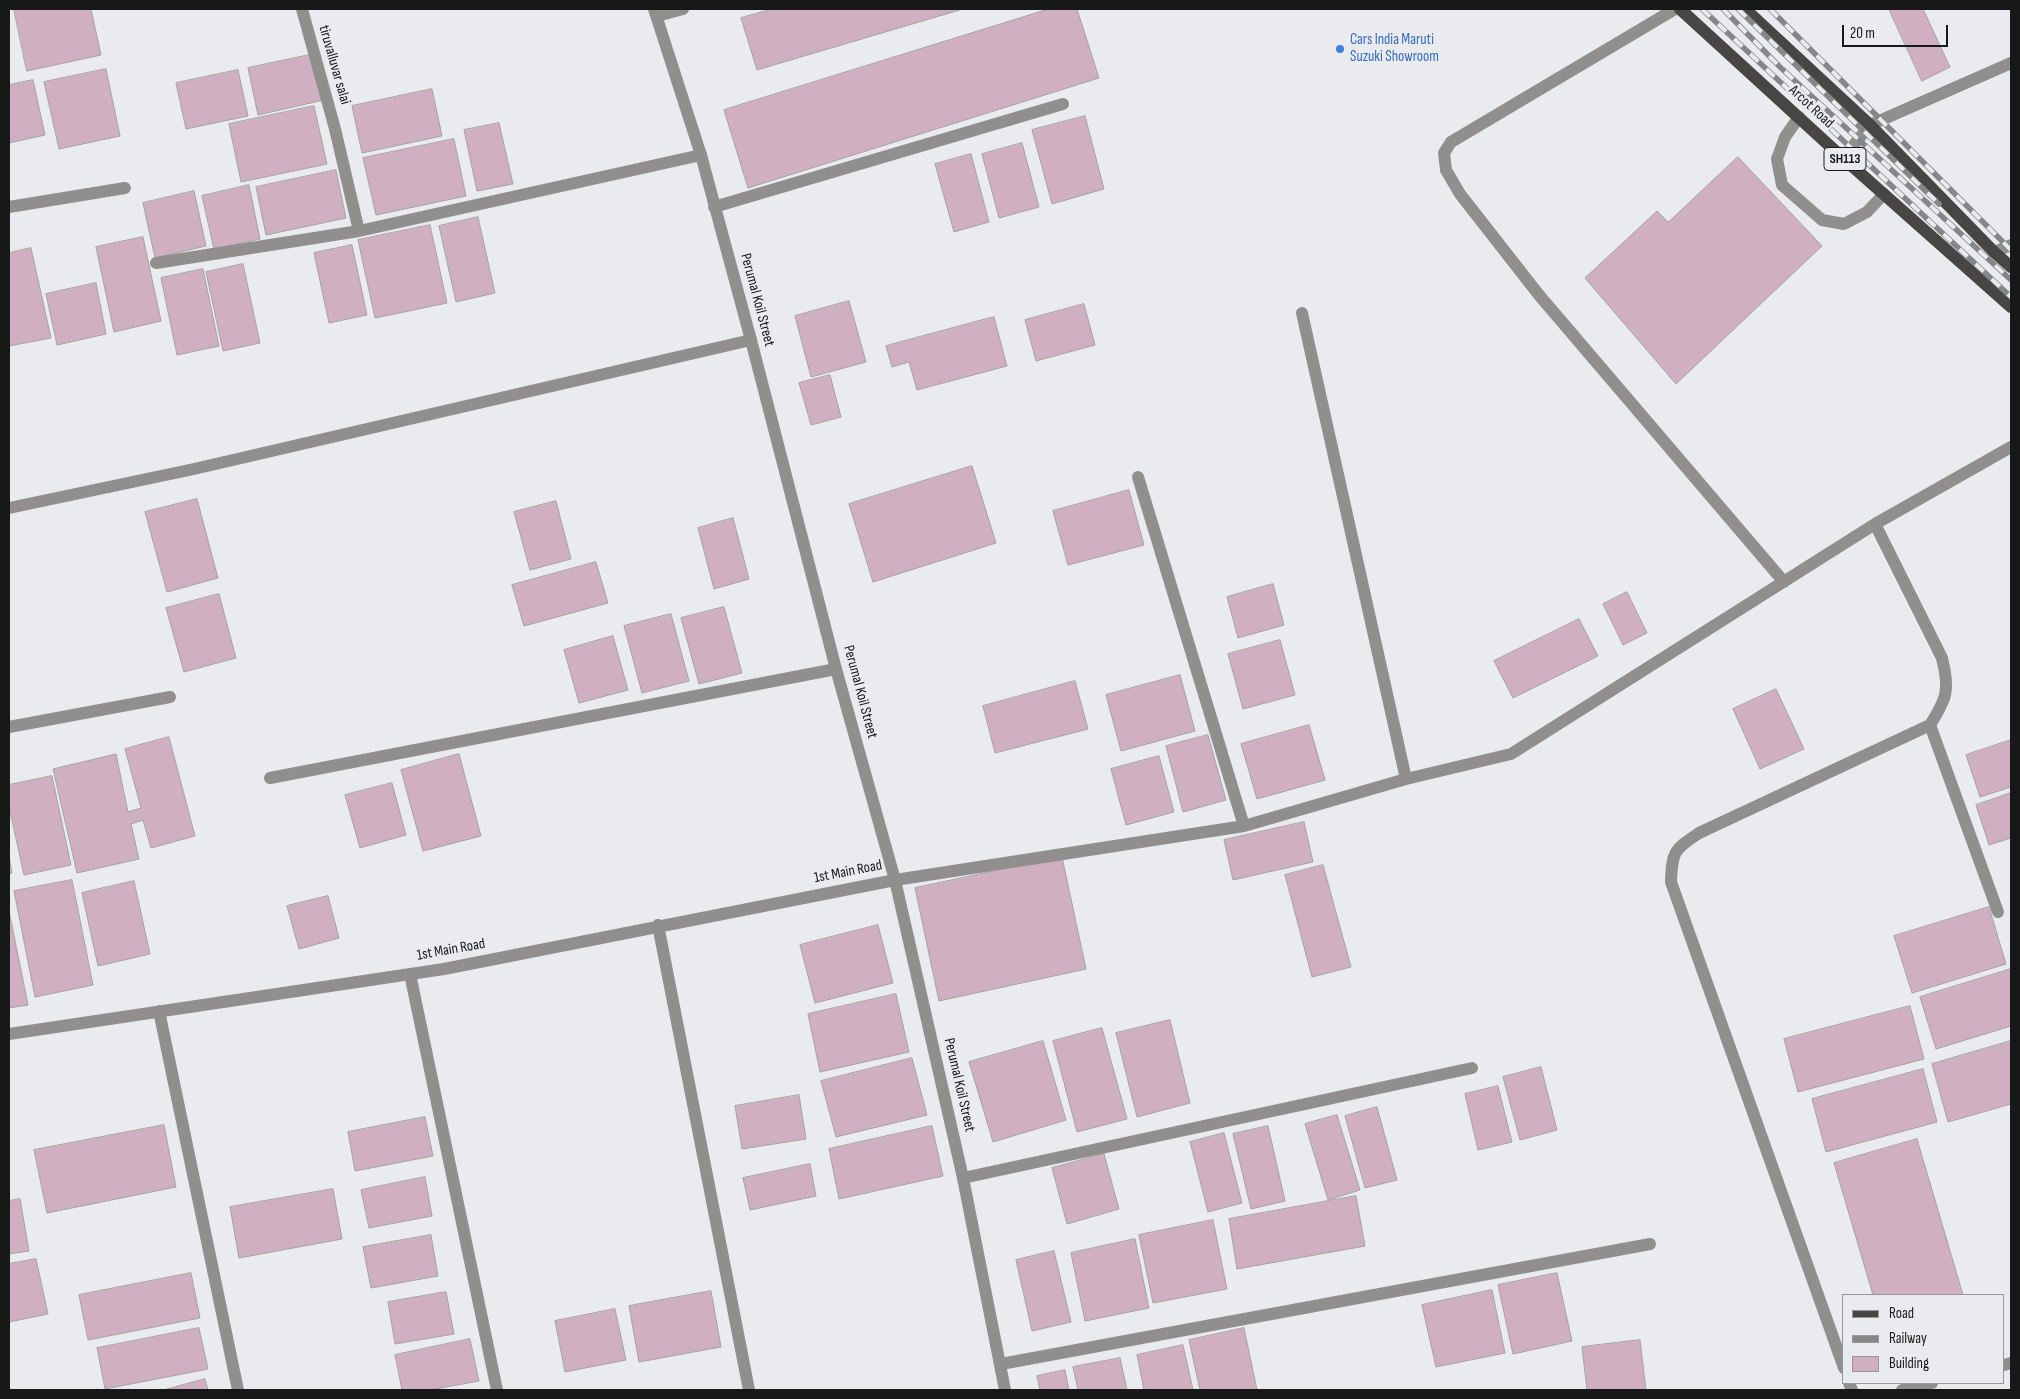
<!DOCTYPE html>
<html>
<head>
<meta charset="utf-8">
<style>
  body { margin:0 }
  #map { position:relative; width:2020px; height:1399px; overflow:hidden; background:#e9ebee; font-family:"Sofia Sans Condensed",sans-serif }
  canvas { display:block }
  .frame { position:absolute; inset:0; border:10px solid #171818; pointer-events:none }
  .legend { position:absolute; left:1842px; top:1294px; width:162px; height:90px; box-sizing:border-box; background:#e9ebee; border:1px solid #959798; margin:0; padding:6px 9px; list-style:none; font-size:15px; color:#171818 }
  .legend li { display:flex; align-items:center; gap:10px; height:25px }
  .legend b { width:25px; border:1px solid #959798 }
  .scale { position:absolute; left:1842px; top:25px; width:106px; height:22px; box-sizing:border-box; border:2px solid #171818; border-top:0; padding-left:6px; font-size:15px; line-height:18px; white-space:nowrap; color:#171818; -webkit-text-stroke:4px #e9ebee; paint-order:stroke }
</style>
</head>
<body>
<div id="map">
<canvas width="2020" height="1399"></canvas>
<div class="frame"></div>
<ul class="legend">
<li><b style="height:6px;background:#474644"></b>Road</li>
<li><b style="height:6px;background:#858688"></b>Railway</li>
<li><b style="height:14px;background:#cfafc0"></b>Building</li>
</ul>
<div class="scale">20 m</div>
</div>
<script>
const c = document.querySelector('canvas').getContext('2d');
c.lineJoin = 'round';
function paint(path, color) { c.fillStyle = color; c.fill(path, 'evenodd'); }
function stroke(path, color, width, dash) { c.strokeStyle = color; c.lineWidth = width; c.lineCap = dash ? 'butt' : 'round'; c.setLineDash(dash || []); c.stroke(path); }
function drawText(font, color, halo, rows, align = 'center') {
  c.font = font + ' "Sofia Sans Condensed",sans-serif'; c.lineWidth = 5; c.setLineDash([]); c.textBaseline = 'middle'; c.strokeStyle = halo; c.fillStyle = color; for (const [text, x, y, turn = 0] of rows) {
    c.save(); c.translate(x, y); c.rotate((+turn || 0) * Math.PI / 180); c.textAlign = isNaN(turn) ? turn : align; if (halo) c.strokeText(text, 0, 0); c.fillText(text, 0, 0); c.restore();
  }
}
const building = new Path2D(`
  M 14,9 L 91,9 L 101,55 L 27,71 Z
  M 772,9 L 963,9 L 757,70 L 741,18 Z
  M 1049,9 L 1077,9 L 1099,78 L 748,188 L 724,110 Z
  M 1889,9 L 1923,9 L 1950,67 L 1922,81 Z
  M 314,54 L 324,100 L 258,115 L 248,68 Z
  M 106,69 L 120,136 L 59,149 L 44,82 Z
  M 238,70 L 248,116 L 186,129 L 176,83 Z
  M 33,80 L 45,135 L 9,143 L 9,85 Z
  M 432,89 L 442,136 L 362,153 L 352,106 Z
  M 314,106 L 327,164 L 241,182 L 229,124 Z
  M 1085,116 L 1104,189 L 1052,204 L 1032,130 Z
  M 499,123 L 513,184 L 477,191 L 464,130 Z
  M 454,139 L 466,196 L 376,215 L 363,158 Z
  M 1022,143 L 1039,207 L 999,218 L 982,154 Z
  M 971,154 L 989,222 L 954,232 L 935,164 Z
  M 1738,157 L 1822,246 L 1676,384 L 1585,278 L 1657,211 L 1668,222 Z
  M 336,170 L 346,218 L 266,235 L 256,187 Z
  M 249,185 L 260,239 L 214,249 L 202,196 Z
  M 194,191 L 206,246 L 155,258 L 143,203 Z
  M 478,217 L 495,293 L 456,302 L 439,226 Z
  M 430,225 L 447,303 L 375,318 L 358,240 Z
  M 143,237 L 161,321 L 114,332 L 96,247 Z
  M 352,245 L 367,315 L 329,323 L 314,253 Z
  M 31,248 L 51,338 L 9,346 L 9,253 Z
  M 243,264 L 260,343 L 223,351 L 206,272 Z
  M 203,269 L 219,346 L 177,355 L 161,278 Z
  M 96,283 L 106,334 L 57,345 L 46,294 Z
  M 849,301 L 866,362 L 811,377 L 795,316 Z
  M 1084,304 L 1095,345 L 1036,361 L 1025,320 Z
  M 994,317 L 1007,366 L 917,390 L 909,362 L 892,367 L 886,346 Z
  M 830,375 L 841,417 L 811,425 L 799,383 Z
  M 972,466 L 996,543 L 873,582 L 849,504 Z
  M 1129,490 L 1144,545 L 1068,565 L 1053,511 Z
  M 197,499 L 218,578 L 167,592 L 145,512 Z
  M 556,501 L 571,559 L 530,570 L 514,512 Z
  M 733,518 L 749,579 L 714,589 L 698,528 Z
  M 596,562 L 608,603 L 524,626 L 512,585 Z
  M 1273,584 L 1284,625 L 1238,638 L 1227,597 Z
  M 1627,592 L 1647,633 L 1623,645 L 1603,604 Z
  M 219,594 L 236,658 L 184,672 L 166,608 Z
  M 724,607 L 742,673 L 699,684 L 681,618 Z
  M 671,614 L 689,681 L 642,693 L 624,626 Z
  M 1579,619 L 1598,656 L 1513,698 L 1494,661 Z
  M 613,636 L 628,690 L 579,703 L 564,650 Z
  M 1280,640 L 1295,695 L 1243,709 L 1228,654 Z
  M 1180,675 L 1195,731 L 1121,751 L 1106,695 Z
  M 1075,681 L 1088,729 L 995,753 L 983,706 Z
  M 1776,689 L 1804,749 L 1760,769 L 1733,709 Z
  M 1309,725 L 1325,780 L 1257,799 L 1241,744 Z
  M 1208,735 L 1226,800 L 1183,812 L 1166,746 Z
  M 169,737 L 195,836 L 151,848 L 143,820 L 131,824 L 139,859 L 77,873 L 53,769 L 116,754 L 128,812 L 141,808 L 125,749 Z
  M 2011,740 L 2011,787 L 1980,797 L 1966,755 Z
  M 459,754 L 481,836 L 423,851 L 401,770 Z
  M 1159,756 L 1174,812 L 1126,825 L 1111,769 Z
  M 52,776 L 71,865 L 24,875 L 9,807 L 9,785 Z
  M 392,783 L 406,835 L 360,848 L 345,795 Z
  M 2011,793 L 2011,838 L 1989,845 L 1976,805 Z
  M 1304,822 L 1313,862 L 1233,880 L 1224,840 Z
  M 9,856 L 12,873 L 9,874 Z
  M 1062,857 L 1086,969 L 939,1001 L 915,888 Z
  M 1323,865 L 1351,967 L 1312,977 L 1285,875 Z
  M 72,880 L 93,985 L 35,997 L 14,891 Z
  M 134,881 L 150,954 L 98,966 L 82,893 Z
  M 328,896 L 339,938 L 299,949 L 287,906 Z
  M 1989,907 L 2006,964 L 1912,993 L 1894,936 Z
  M 9,911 L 28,1005 L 9,1008 Z
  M 878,925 L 893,983 L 815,1003 L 800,945 Z
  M 2011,969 L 2011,1026 L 1936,1049 L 1920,997 Z
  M 896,994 L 909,1052 L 820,1072 L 808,1014 Z
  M 1910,1006 L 1924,1059 L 1798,1092 L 1784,1039 Z
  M 1170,1020 L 1190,1103 L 1137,1117 L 1116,1033 Z
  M 1102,1028 L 1127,1119 L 1077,1132 L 1053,1041 Z
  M 1043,1041 L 1066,1120 L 993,1142 L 969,1062 Z
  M 2011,1041 L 2011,1104 L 1948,1122 L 1932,1064 Z
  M 912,1058 L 927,1115 L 836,1137 L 821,1081 Z
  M 1541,1067 L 1557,1130 L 1520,1140 L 1503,1077 Z
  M 1923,1069 L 1937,1122 L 1826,1152 L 1812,1099 Z
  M 1498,1086 L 1512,1142 L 1478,1150 L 1465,1094 Z
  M 799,1095 L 806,1139 L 742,1149 L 735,1106 Z
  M 1377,1107 L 1397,1180 L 1365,1188 L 1345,1116 Z
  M 1337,1115 L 1360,1190 L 1328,1200 L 1305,1124 Z
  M 425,1117 L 433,1156 L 355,1171 L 348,1132 Z
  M 164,1125 L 176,1187 L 47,1213 L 34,1150 Z
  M 932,1126 L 943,1176 L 839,1199 L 829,1149 Z
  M 1268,1126 L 1285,1201 L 1251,1209 L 1233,1134 Z
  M 1224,1133 L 1242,1203 L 1208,1212 L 1190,1142 Z
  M 1917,1139 L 1963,1295 L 1873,1295 L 1834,1163 Z
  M 1104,1154 L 1119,1209 L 1067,1224 L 1052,1168 Z
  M 810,1164 L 816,1196 L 750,1210 L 743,1178 Z
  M 425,1177 L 432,1216 L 369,1228 L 361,1190 Z
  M 333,1189 L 342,1239 L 239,1258 L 230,1207 Z
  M 1356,1196 L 1365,1246 L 1237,1269 L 1229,1219 Z
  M 20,1199 L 29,1251 L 9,1254 L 9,1201 Z
  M 1213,1220 L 1227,1289 L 1153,1303 L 1139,1235 Z
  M 431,1235 L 438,1276 L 371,1288 L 363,1247 Z
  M 1135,1239 L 1149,1308 L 1085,1321 L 1071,1253 Z
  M 1054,1251 L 1071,1322 L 1032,1331 L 1016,1260 Z
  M 36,1259 L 48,1314 L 9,1322 L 9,1264 Z
  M 191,1273 L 200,1318 L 88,1340 L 79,1295 Z
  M 1557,1273 L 1572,1341 L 1513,1354 L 1498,1285 Z
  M 1492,1290 L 1505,1353 L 1436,1367 L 1422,1305 Z
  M 711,1291 L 721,1347 L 639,1362 L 629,1306 Z
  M 446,1292 L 454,1334 L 395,1344 L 388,1302 Z
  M 615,1309 L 626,1360 L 565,1372 L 555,1321 Z
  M 199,1328 L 208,1369 L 105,1389 L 97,1348 Z
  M 1244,1328 L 1257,1390 L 1200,1390 L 1189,1340 Z
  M 470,1339 L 479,1381 L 430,1390 L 402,1390 L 395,1355 Z
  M 1640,1340 L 1646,1390 L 1587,1390 L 1582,1347 Z
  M 1183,1345 L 1193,1390 L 1144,1390 L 1137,1355 Z
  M 1120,1358 L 1127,1390 L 1078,1390 L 1073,1367 Z
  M 1065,1370 L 1069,1390 L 1040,1390 L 1037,1376 Z
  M 205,1379 L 208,1390 L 164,1390 Z`);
paint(building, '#cfafc0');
stroke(building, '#a5a2a3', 1);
stroke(new Path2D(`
  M 657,16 L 683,9
  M 1799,117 L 1785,137 L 1777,159 L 1782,185 L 1822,220 L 1844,224 L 1867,212 L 1884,194
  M 714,207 L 1063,104`), '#908f8e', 12);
stroke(new Path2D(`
  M 302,9 L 335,129 L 359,231
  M 1675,9 L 1451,142 L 1444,153 L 1446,170 L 1460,194 L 1539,295 L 1784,582
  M 1843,158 L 1870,125 L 2011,63
  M 9,207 L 125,188
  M 1994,252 L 2011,245
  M 156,263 L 359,231 L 701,155
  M 1302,313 L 1406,779
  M 1138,477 L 1244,826
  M 9,508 L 194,469 L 751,340
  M 1930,725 L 1998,912
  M 9,727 L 170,697
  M 270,778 L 836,669
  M 658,925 L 749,1390
  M 410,974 L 497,1390
  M 159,1011 L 238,1390
  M 9,1034 L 444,969 L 895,880 L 1244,826 L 1406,779 L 1511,754 L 1875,524 L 2011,447
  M 963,1178 L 1472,1068
  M 1001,1364 L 1650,1244
  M 2004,1365 L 2011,1363
  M 1844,1368 L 1671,882 C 1672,851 1674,850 1699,833 L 1930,725 C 1947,698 1950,690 1942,658 L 1875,524
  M 1849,1383 L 1852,1390
  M 1902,1390 L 1932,1383`), '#908f8e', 12);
stroke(new Path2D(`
  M 654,9 L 701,155 L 751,340 L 836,669 L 895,880 L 963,1178 L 1005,1390`), '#908f8e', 12);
stroke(new Path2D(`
  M 1680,9 L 1843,158 L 2011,307
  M 1745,9 L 1870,125 L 1994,252 L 2011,267`), '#474644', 12);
const rail = new Path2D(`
  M 1702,9 L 2011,297
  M 1723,9 L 1780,67 L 2011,280
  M 1738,9 L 1939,204
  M 1770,9 L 2011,250`);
stroke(rail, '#858688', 5.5);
stroke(rail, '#e9ebee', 4, [11]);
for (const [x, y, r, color] of [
  [1340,49,5,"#3f7fe0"]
]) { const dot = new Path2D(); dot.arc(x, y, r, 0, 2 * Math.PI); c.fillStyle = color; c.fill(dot); stroke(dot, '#e9ebee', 2); }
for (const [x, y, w] of [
  [1845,159,42]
]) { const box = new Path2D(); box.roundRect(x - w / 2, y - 11.5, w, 23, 4); c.fillStyle = '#e9ebee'; c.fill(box); stroke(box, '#171818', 1); }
drawText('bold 14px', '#171818', null, [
  ["SH113",1845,159]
]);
drawText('15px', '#366cbe', '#e9ebee', [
  ["Cars India Maruti",1350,40],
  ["Suzuki Showroom",1350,57]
], 'left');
drawText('15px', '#171818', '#e9ebee', [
  ["tiruvalluvar salai",334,65,74],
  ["Arcot Road",1811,107,43],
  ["Perumal Koil Street",757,300,75],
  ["Perumal Koil Street",860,692,75],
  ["1st Main Road",848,872,-11],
  ["1st Main Road",451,950,-10],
  ["Perumal Koil Street",959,1085,77]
]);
</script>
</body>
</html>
